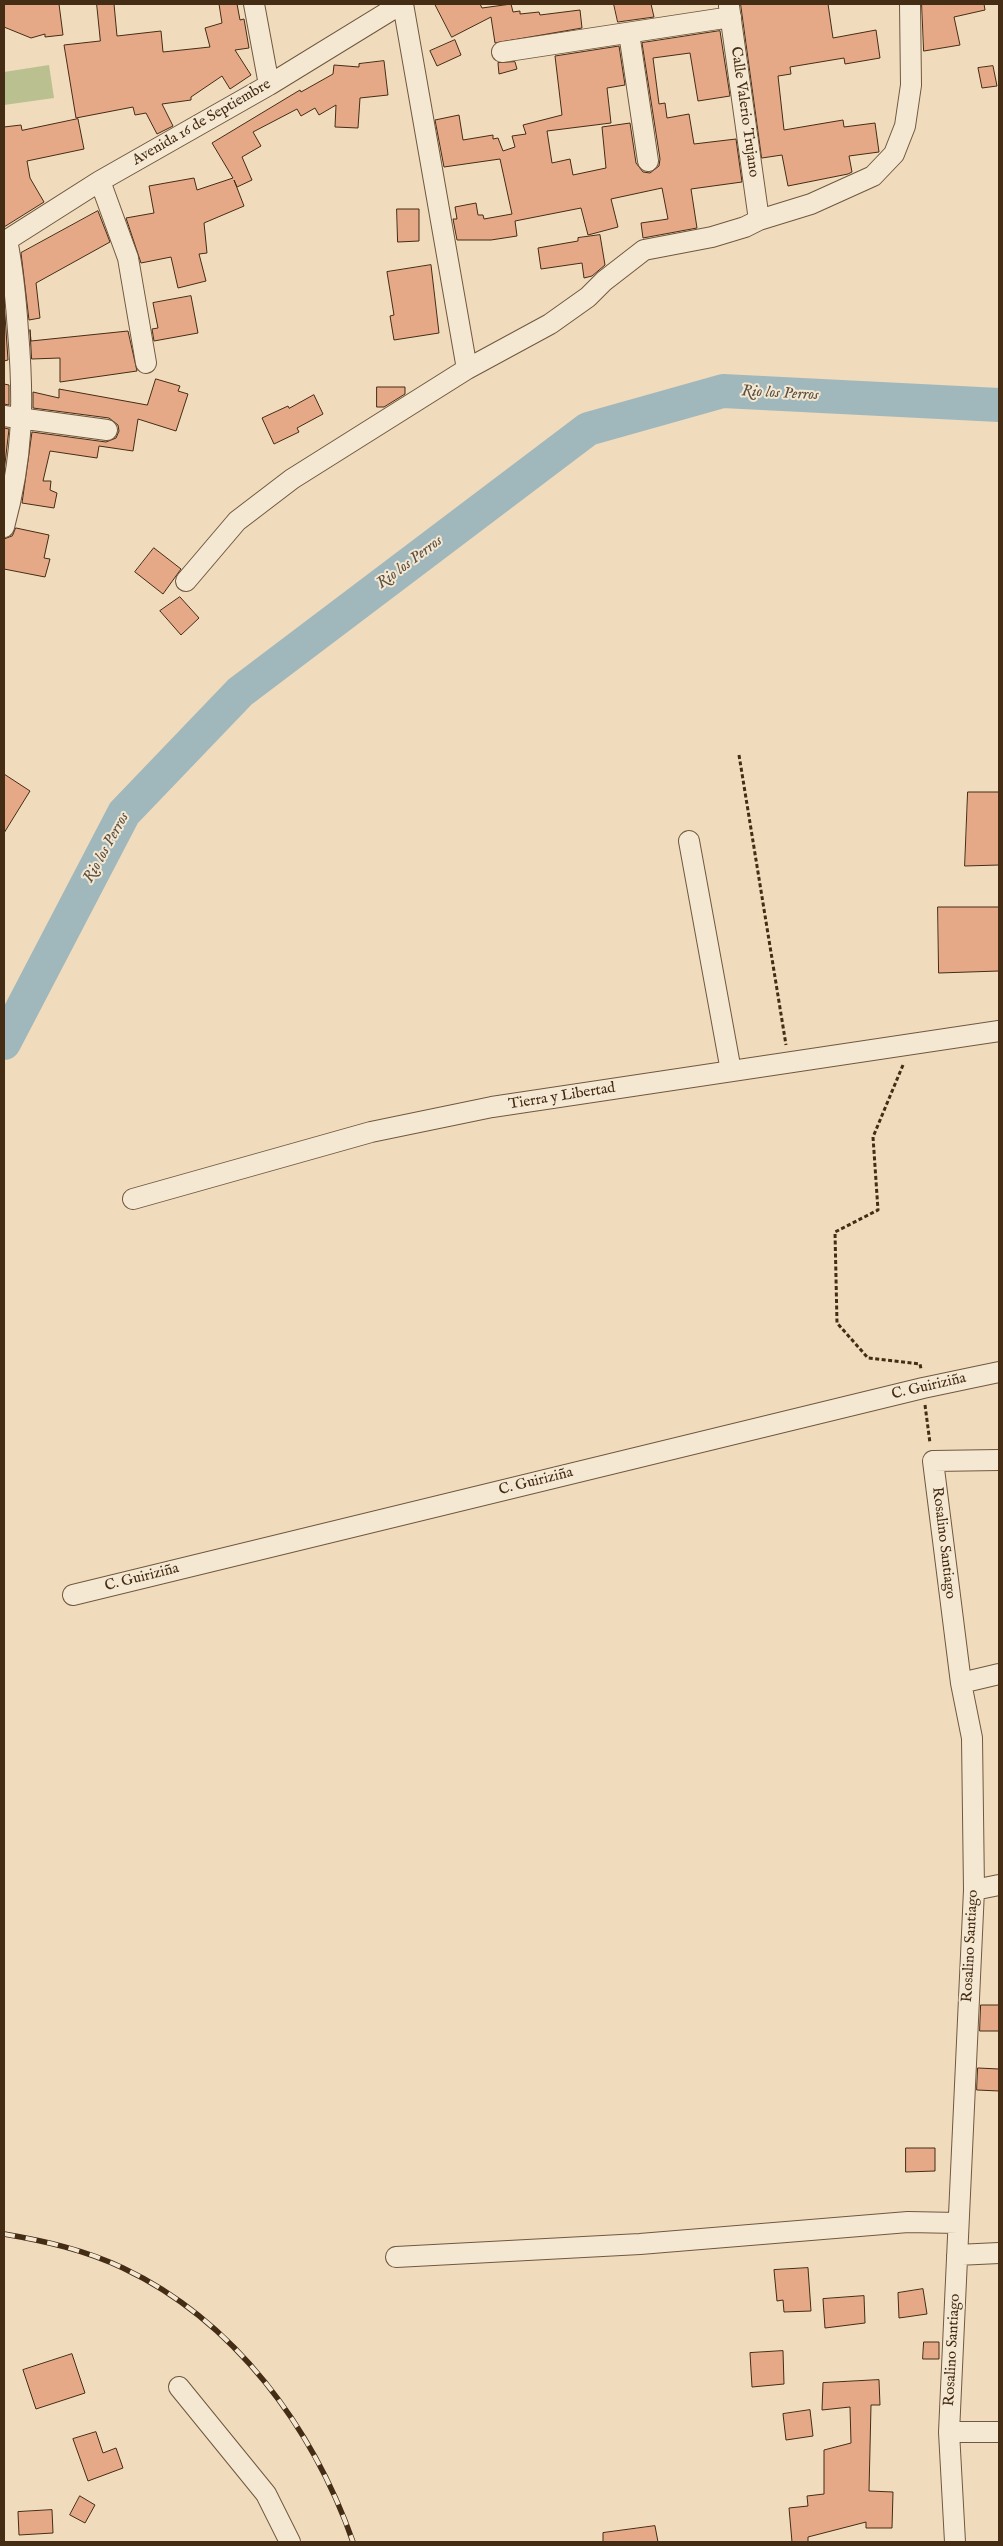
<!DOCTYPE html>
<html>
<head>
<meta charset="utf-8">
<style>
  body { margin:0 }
  #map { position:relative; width:1003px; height:2546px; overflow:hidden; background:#f0dbbc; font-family:"IM FELL English",serif }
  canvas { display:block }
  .frame { position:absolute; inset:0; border:5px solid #452c15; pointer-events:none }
</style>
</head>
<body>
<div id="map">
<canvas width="1003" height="2546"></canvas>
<div class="frame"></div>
</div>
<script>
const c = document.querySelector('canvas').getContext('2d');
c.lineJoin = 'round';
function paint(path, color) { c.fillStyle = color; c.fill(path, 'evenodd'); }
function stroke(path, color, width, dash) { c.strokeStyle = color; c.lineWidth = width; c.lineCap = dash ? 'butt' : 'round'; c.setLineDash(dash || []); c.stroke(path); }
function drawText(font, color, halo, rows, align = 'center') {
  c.font = font + ' "IM FELL English",serif'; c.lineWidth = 4; c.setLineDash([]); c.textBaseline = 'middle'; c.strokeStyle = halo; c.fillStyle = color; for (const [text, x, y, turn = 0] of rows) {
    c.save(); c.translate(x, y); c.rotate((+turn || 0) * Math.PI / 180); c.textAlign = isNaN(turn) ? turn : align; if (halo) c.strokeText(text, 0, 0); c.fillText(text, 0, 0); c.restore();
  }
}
paint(new Path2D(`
  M 49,65 L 54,98 L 4,105 L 4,72 Z`), '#bac090');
stroke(new Path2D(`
  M 4,1043 L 124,813 L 240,692 L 588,429 L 723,391 L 999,405`), '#a0b8bc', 34);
const building = new Path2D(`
  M 4,4 L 59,4 L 63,35 L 45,37 L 45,34 L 31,38 L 4,27 Z
  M 97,4 L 114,4 L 117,36 L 161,31 L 163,52 L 210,47 L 205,28 L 222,23 L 219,4 L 237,4 L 240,20 L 244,19 L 249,48 L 235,50 L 251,75 L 230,89 L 222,76 L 191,97 L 191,100 L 162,104 L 173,126 L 157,134 L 146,113 L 135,115 L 133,107 L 76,118 L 64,45 L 100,41 Z
  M 435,4 L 480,4 L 482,8 L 511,4 L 513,12 L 520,11 L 520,14 L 539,12 L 540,15 L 580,10 L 582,28 L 495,43 L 491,17 L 452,37 Z
  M 614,4 L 651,4 L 654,17 L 618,22 Z
  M 741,4 L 828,4 L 833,38 L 876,30 L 880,58 L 845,64 L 844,58 L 790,67 L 791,74 L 778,76 L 784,130 L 843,120 L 844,127 L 875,123 L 879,152 L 849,156 L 852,172 L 848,174 L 788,186 L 782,155 L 762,158 Z
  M 922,4 L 984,4 L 985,10 L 954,17 L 960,45 L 924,51 Z
  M 720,31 L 730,96 L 698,101 L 690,53 L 653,58 L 659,104 L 665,103 L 667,118 L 689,114 L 694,144 L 736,139 L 742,182 L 691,189 L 697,228 L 643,238 L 641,223 L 668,219 L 662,188 L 611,199 L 618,227 L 588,235 L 581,208 L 515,221 L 517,236 L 491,240 L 457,240 L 453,219 L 457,219 L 455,207 L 476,203 L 478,215 L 483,215 L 484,219 L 512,214 L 500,159 L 444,167 L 435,120 L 459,115 L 463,140 L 493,135 L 493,139 L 498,138 L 503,151 L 515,147 L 512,136 L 526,134 L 523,125 L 562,115 L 555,56 L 619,46 L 625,85 L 607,88 L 611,123 L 547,131 L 552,163 L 570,159 L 573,175 L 606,168 L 602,127 L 630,123 L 636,163 L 643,172 L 650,173 L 659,166 L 660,159 L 642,43 Z
  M 455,40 L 461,55 L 437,66 L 430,51 Z
  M 384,61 L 388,95 L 360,98 L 358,128 L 335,127 L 336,105 L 319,115 L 315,108 L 301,116 L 297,109 L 253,132 L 261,146 L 242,157 L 252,180 L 237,187 L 234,180 L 244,206 L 204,223 L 207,253 L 199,254 L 206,281 L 178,288 L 171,257 L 141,263 L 126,218 L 154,213 L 149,186 L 194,178 L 197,190 L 233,178 L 212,143 L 300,90 L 301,92 L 333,74 L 334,65 L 359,67 L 359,64 Z
  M 515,62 L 517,69 L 499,74 L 498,63 Z
  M 993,66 L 997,86 L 982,88 L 978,68 Z
  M 78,119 L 84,149 L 27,161 L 30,178 L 44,202 L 4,227 L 4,127 L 21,125 L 22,130 Z
  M 397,209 L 419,209 L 419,241 L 398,242 Z
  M 98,211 L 110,242 L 36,283 L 40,318 L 29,320 L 21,253 Z
  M 600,235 L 605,265 L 592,276 L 584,278 L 582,263 L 541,269 L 538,248 L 578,241 L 578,238 Z
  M 431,265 L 439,333 L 394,340 L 390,316 L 394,315 L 387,272 Z
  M 191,296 L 198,333 L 154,341 L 152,329 L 158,328 L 153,303 Z
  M 4,301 L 8,360 L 4,361 Z
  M 30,330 L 31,341 L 128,331 L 137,371 L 60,382 L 60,358 L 32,359 Z
  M 156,379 L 180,386 L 178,391 L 188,394 L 176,431 L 138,419 L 133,451 L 99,446 L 97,458 L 50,451 L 43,481 L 51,481 L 50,490 L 57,493 L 54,508 L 22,503 L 32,432 L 106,442 L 116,438 L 119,431 L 118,425 L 109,418 L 33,408 L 33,392 L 59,398 L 59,389 L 147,405 Z
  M 4,384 L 9,385 L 9,405 L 4,404 Z
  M 377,387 L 405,387 L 405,394 L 384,407 L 377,407 Z
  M 314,395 L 323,414 L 297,428 L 299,432 L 274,444 L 262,418 L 288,406 L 289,408 Z
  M 4,428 L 9,429 L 4,472 Z
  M 16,528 L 49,535 L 44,558 L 50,559 L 45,577 L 4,569 L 4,539 L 12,536 Z
  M 154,548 L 181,569 L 163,594 L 135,572 Z
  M 180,597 L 199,618 L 181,635 L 160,611 Z
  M 4,774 L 30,791 L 4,833 Z
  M 968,792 L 999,792 L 999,865 L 965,866 Z
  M 938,907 L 999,907 L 999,971 L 939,973 Z
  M 981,2005 L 999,2005 L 999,2031 L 980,2031 Z
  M 978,2068 L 999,2069 L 999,2091 L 977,2090 Z
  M 906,2148 L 935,2148 L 935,2171 L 906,2172 Z
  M 808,2268 L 811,2311 L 784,2312 L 783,2300 L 777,2301 L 774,2270 Z
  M 923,2289 L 927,2314 L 899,2318 L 898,2293 Z
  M 864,2296 L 865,2323 L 825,2328 L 823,2299 Z
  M 924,2342 L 939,2342 L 939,2359 L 923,2359 Z
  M 783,2351 L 784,2384 L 752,2387 L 750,2353 Z
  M 72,2354 L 85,2393 L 36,2409 L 23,2370 Z
  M 879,2380 L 880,2405 L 871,2405 L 869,2491 L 893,2492 L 892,2528 L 866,2528 L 866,2522 L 808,2537 L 808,2542 L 792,2542 L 789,2508 L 808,2506 L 807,2496 L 824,2494 L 824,2450 L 851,2443 L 850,2407 L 822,2410 L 823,2383 Z
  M 810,2410 L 813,2436 L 786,2440 L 783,2414 Z
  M 96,2432 L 103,2453 L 116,2448 L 123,2468 L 88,2481 L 73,2439 Z
  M 80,2496 L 95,2505 L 85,2523 L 70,2515 Z
  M 52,2510 L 53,2533 L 19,2535 L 18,2512 Z
  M 655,2526 L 658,2542 L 603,2542 L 603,2533 Z`);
paint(building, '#e6a987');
stroke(building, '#452c15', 1);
const minor = new Path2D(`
  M 254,4 L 269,85
  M 403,4 L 467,369
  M 729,6 L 759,220
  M 629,33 L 648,161
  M 502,52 L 731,17
  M 100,181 L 128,258 L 146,363
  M 4,242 L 100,181 L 269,85 L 401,4
  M 4,416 L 107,430
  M 4,527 C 23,457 24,403 18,331 C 16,300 13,270 7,240
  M 186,581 L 237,521 L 292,479 L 467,369 L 550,324 L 588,297 L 604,281 L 644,250 L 712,237 L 745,227 L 759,220 L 811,204 L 873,176 L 894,154 L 905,126 L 911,85 L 910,4
  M 689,841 L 731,1071
  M 133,1199 L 371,1132 L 492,1107 L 999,1031
  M 73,1595 L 923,1388 L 999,1372
  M 961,1683 L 999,1674
  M 974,1890 L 999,1885
  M 957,2255 L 999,2253
  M 396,2257 L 640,2244 L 908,2222 L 958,2223
  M 179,2387 L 266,2494 L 290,2542
  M 949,2432 L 999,2432
  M 955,2542 L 949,2432 L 974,1890 L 972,1738 L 961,1683 L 933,1461 L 999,1460`);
stroke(minor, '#70583f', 22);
stroke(new Path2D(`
  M 739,755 L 786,1045
  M 903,1065 L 873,1137 L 878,1210 L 835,1232 L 837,1323 L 868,1358 L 920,1364 L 921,1369
  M 925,1405 L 930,1443`), '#452c15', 3, [4, 2.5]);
stroke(minor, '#f5e8d3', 20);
const rail = new Path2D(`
  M 4,2234 C 45,2241 85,2250 123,2268 C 235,2321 313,2428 353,2542`);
stroke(rail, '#452c15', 5.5);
stroke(rail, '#f5e8d3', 4, [11]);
drawText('15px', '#452c15', '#f5e8d3', [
  ["Calle Valerio Trujano",744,112,82],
  ["Avenida 16 de Septiembre",202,123,-30],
  ["Tierra y Libertad",562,1097,-9],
  ["C. Guiriziña",929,1387,-13],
  ["C. Guiriziña",536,1482,-14],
  ["Rosalino Santiago",943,1543,83],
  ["C. Guiriziña",142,1578,-14],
  ["Rosalino Santiago",971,1946,-87],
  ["Rosalino Santiago",953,2350,-87]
]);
drawText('italic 16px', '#5c4f3f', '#f5e8d3', [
  ["Rio los Perros",780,394,3],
  ["Rio los Perros",410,563,-37],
  ["Rio los Perros",107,848,-61]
]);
</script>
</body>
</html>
